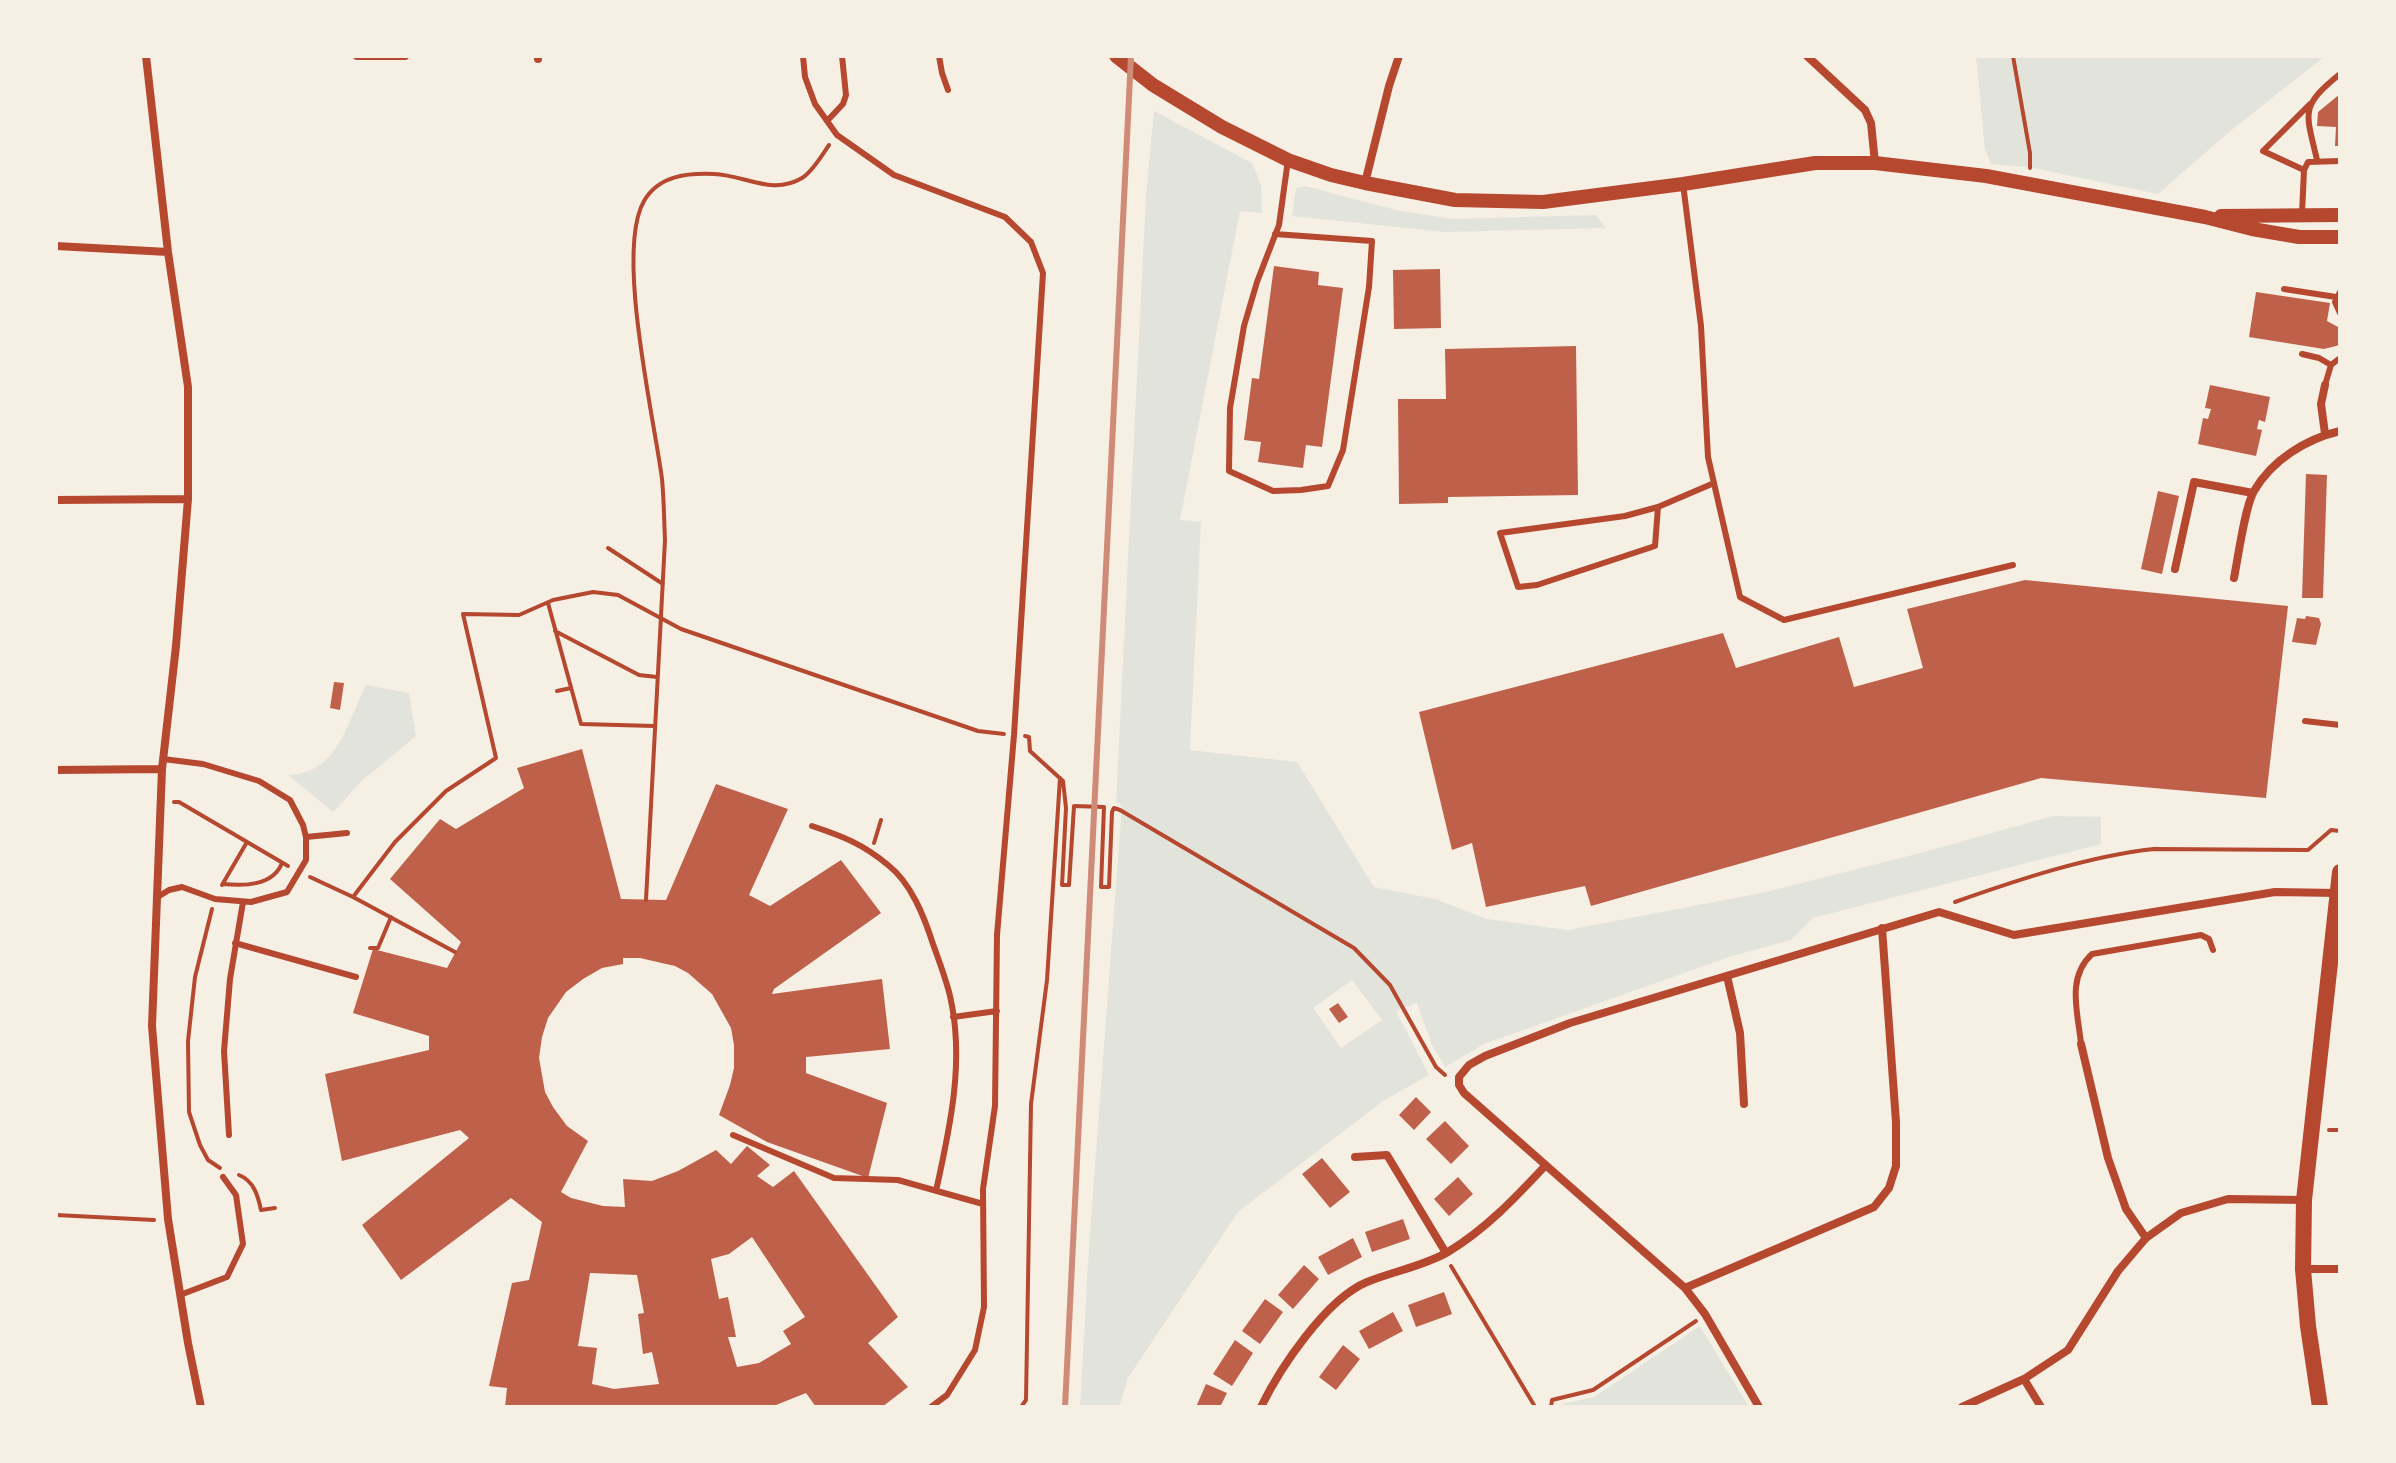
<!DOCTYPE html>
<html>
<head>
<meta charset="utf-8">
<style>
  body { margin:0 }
  #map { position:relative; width:2396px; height:1463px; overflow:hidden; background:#f6efe4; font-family:"Roboto Condensed",sans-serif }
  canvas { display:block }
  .frame { position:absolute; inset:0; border:58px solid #f6efe4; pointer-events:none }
</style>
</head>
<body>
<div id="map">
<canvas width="2396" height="1463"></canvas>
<div class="frame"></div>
</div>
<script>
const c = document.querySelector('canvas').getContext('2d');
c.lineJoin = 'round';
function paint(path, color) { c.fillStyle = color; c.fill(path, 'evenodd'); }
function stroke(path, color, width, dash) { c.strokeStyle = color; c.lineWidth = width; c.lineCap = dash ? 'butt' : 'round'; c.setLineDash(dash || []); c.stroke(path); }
paint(new Path2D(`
  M 1976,56 L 2325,56 L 2229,132 L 2158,194 L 2033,168 L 1991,164 L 1985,150 Z
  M 1154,111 L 1252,163 L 1261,185 L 1262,213 L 1240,211 L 1180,520 L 1201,522 L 1190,750 L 1297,762 L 1374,887 L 1435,899 L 1487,919 L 1568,930 L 1766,892 L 1924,852 L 2053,816 L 2101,817 L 2101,844 L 1813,918 L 1791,940 L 1732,956 L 1484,1044 L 1445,1067 L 1432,1045 L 1417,1003 L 1396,1011 L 1429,1075 L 1383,1101 L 1238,1212 L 1128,1378 L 1119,1407 L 1080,1407 L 1089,1246 L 1121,819 L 1121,805 L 1116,802 L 1146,195 ZM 1352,980 L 1382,1020 L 1341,1048 L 1313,1008 Z
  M 1305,186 L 1396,210 L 1453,219 L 1596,215 L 1606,228 L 1444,232 L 1292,216 L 1296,188 Z
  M 366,685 L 409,693 L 416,736 L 363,780 L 333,812 L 288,775 C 338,774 347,722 366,685 Z
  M 1700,1326 L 1749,1407 L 1563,1407 L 1563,1404 L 1594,1397 Z`), '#e2e4dc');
paint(new Path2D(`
  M 2340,94 L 2340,146 L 2335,146 L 2336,127 L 2317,126 L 2318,112 Z
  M 1274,266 L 1319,272 L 1318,285 L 1343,288 L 1322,447 L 1306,445 L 1303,468 L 1258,462 L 1261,442 L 1244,440 L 1252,378 L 1259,379 Z
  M 1440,269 L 1441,328 L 1394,329 L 1393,270 Z
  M 2256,292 L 2330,303 L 2327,321 L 2340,328 L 2340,345 L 2324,349 L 2249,337 Z
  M 1576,346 L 1578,495 L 1448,497 L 1448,503 L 1399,504 L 1398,399 L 1446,399 L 1445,349 Z
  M 2210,385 L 2270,397 L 2265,422 L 2259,420 L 2257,429 L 2262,430 L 2256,456 L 2198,444 L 2203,418 L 2208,419 L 2211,409 L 2205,408 Z
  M 2306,474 L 2327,475 L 2323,598 L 2302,598 Z
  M 2158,491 L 2179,496 L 2162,574 L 2141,569 Z
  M 2025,580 L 2288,606 L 2266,798 L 2041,778 L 1591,906 L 1585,886 L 1486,907 L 1472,843 L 1452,850 L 1419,712 L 1723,633 L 1736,668 L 1839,637 L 1854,687 L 1923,668 L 1907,609 Z
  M 2306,616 L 2319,618 L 2321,624 L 2316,645 L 2292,642 L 2297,618 L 2305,619 Z
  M 334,682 L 344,683 L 340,710 L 330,708 Z
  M 582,749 L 621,899 L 666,900 L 716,784 L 788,809 L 749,895 L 770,906 L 841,860 L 881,913 L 774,989 L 772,994 L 882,979 L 890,1049 L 806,1057 L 806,1073 L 887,1103 L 868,1178 L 767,1142 L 719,1115 L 730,1085 L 734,1068 L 734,1045 L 731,1028 L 712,994 L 688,973 L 675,966 L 640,958 L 623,958 L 623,964 L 602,968 L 583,979 L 566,992 L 548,1018 L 542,1037 L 539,1058 L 545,1092 L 553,1107 L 567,1126 L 588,1141 L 561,1192 L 571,1198 L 603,1206 L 625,1207 L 623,1179 L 652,1181 L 678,1171 L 716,1150 L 731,1164 L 747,1146 L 770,1165 L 757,1176 L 773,1187 L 794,1171 L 898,1317 L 868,1343 L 908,1387 L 882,1407 L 816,1407 L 806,1393 L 771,1407 L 505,1407 L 507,1388 L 489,1386 L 512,1283 L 529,1280 L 542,1222 L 511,1198 L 401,1280 L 362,1225 L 469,1138 L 460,1130 L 342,1161 L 325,1074 L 429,1050 L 429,1036 L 353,1013 L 373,949 L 447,968 L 461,942 L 390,879 L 440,819 L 456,829 L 524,788 L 517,768 ZM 752,1237 L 805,1317 L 783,1331 L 791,1344 L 759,1363 L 737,1367 L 728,1337 L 736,1337 L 728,1297 L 719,1299 L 711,1259 L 729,1254 ZM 590,1273 L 637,1275 L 644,1313 L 638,1314 L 643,1354 L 652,1352 L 659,1384 L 614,1389 L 592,1384 L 597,1348 L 578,1346 Z
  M 1338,1003 L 1348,1017 L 1339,1023 L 1329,1009 Z
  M 1416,1097 L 1431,1112 L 1414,1130 L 1399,1115 Z
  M 1445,1121 L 1469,1146 L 1451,1164 L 1426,1139 Z
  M 1322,1158 L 1350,1192 L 1330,1208 L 1302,1174 Z
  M 1458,1177 L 1473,1194 L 1449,1216 L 1434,1199 Z
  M 1403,1219 L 1410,1239 L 1372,1252 L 1365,1232 Z
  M 1353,1238 L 1362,1257 L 1328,1275 L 1318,1257 Z
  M 1304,1265 L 1319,1279 L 1293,1309 L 1278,1295 Z
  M 1444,1292 L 1452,1314 L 1416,1327 L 1408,1305 Z
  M 1265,1299 L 1283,1312 L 1260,1344 L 1242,1331 Z
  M 1393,1312 L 1403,1331 L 1369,1349 L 1359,1331 Z
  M 1235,1340 L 1253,1353 L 1232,1386 L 1213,1374 Z
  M 1343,1345 L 1360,1359 L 1336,1390 L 1319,1377 Z
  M 1206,1384 L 1227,1393 L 1220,1407 L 1196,1407 Z`), '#bf614a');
stroke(new Path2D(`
  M 2013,56 L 2030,153 L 2030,168
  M 608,548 L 663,584
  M 548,603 L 581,724 L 654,726
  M 555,631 L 639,675 L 657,677
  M 557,691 L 571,688
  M 1025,736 L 1029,737 L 1030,751 L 1063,781 L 1066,808 L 1062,885 L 1069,885 L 1074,806 L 1104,807 L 1101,887 L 1109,887 L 1112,812 L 1114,808 L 1120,810 L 1354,948 L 1390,985 L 1436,1067 L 1445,1075
  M 174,802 L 179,802 L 288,866
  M 874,843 L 881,820
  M 310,877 L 353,897 L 395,842 L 446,791 L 496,758 L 463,614 L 519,615 L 553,600 L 593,592 L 618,595 L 681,629 L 978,731 L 1004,734
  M 223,884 C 244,886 273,886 282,863
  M 222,885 L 247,842
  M 353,897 L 455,952
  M 646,900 L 665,540 C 664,520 664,499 662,479 C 654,417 615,251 644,201 C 659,175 688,173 714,174 C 745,175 772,196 802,178 C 813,171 822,155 829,145
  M 1955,902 C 2017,880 2089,856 2154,849 L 2308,850 L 2331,830 L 2340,831
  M 212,909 L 195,977 L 188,1041 L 189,1112 L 200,1145 L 208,1160 L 220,1168
  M 370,948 L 378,948 L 391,917
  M 2329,1130 L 2340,1130
  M 239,1175 C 254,1181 258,1196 261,1210 L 275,1208
  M 56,1215 L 154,1220
  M 1451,1266 L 1534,1405
  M 1021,1407 L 1026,1400 L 1031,1104 L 1047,980 L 1060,778
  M 1551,1407 L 1552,1400 L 1593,1390 L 1696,1321`), '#b5482f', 4);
stroke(new Path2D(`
  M 803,56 L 805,77 L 815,104 L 837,135 L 894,175 L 1005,217 L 1031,242 L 1043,273 L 1014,735 L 997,935 L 995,1106 L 983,1189 L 984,1307 L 975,1350 L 947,1395 L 931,1407
  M 939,56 L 942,73 L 948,90
  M 827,121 L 843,104 L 846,95 L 842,56
  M 2317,160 C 2306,112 2299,107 2340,74
  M 2304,170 L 2263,151 L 2310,104
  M 1683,184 L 1701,326 L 1708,457 L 1740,597 L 1784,620 L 2013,565
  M 2302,214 L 2304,170 L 2308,162 L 2340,161
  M 1275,234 L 1372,241 L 1369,287 L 1343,450 L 1328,486 L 1301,490 L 1273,491 L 1229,471 L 1230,408 L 1244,326 L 1257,282 L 1279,225 L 1288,160
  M 2284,289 L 2336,297
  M 2340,292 L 2335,302 L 2340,313
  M 2302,354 L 2319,358 L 2331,365 L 2325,385
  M 2331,365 L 2340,358
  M 1658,507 L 1655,546 L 1537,585 L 1518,587 L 1500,533 L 1625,516 L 1658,507 L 1714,483
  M 2305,721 L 2340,725
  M 812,826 C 842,836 863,844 888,865 C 911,883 924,916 933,944 C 939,961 946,979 950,996 C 965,1060 950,1128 936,1191
  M 306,837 L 347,833
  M 156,898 L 169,890 L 182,887 L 215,899 L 251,902 L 287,892 L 306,860 L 306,837 L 303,825 L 290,800 L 259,781 L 203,764 L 163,759
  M 235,943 L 356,977
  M 953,1017 L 997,1011
  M 2081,1044 C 2078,1012 2066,978 2092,954 L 2201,935 L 2209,939 L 2213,950
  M 229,1135 L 224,1051 L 230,979 L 243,902
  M 733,1135 L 834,1178 L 898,1180 L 983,1204
  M 180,1295 L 227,1277 L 243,1244 L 236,1195 L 223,1177`), '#b5482f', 6);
stroke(new Path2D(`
  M 146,56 L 168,252 L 188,387 L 188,499 L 176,646 L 162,769 L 152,1026 L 168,1219 L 188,1343 L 201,1407
  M 357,56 L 405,56
  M 538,56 L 538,59
  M 1807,56 L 1865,110 L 1871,123 L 1875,163
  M 1365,183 L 1389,86 L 1399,56
  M 56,246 L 168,252
  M 2325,434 L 2321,404 L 2325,385
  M 56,500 L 188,499
  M 2175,569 L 2194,482 L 2253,493
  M 2234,578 C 2238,558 2245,506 2254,491 C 2272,460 2306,439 2340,431
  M 56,770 L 162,769
  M 1727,976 L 1740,1033 L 1744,1104
  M 2081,1044 L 2108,1158 L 2126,1209 L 2146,1238
  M 1355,1157 L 1387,1155 L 1446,1253
  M 2304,1269 L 2340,1269
  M 1685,1288 L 1874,1207 L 1889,1188 L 1896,1166 L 1896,1122 L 1882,928
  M 2024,1379 L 2041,1407
  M 1261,1407 C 1280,1368 1326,1299 1367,1282 C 1394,1271 1424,1266 1448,1252 C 1486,1229 1515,1198 1545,1166
  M 1759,1407 L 1705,1314 L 1685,1288 L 1464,1093 L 1459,1085 L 1459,1077 L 1469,1065 L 1485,1056 L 1570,1023 L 1939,912 L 2014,935 L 2275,892 L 2337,893
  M 1962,1407 L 2024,1379 L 2068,1350 L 2118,1271 L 2146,1238 L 2181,1213 L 2228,1199 L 2304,1200`), '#b5482f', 8);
stroke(new Path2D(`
  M 1116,56 L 1153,85 L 1222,127 L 1288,160 L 1331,175 L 1365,183 L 1455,200 L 1543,202 L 1683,184 L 1815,163 L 1875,163 L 1986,176 L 2205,217 L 2252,229 L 2299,237 L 2340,237
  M 2221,216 L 2340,215`), '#b5482f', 14);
stroke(new Path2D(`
  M 2320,1407 L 2308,1326 L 2303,1269 L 2304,1200 L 2340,872`), '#b5482f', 16);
stroke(new Path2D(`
  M 1065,1407 L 1131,56`), '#cf8b77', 6);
</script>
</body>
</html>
